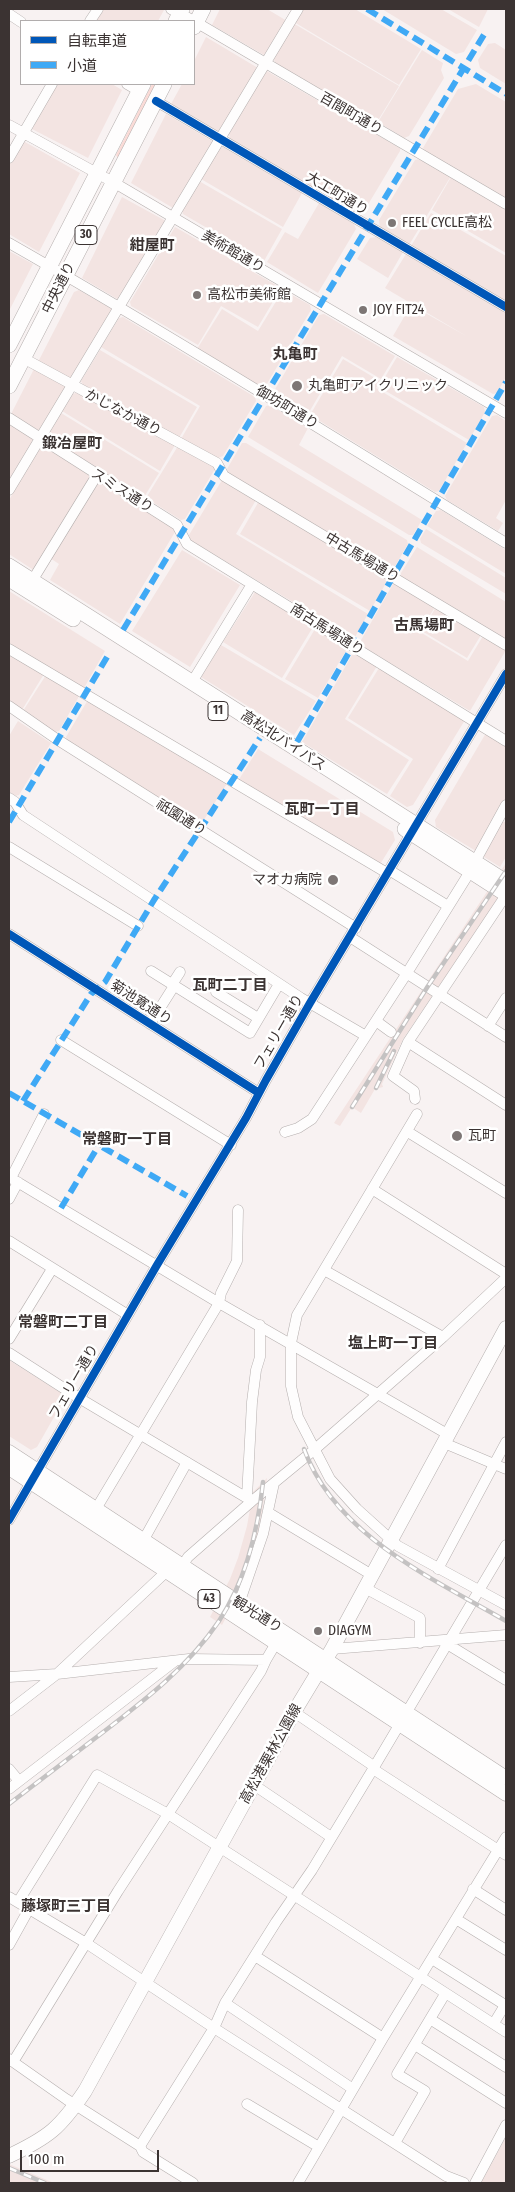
<!DOCTYPE html>
<html>
<head>
<meta charset="utf-8">
<style>
  body { margin:0 }
  #map { position:relative; width:515px; height:2192px; overflow:hidden; background:#f8f2f2; font-family:"Fira Sans Condensed","Noto Sans JP",sans-serif }
  canvas { display:block }
  .frame { position:absolute; inset:0; border:10px solid #3b3332; pointer-events:none }
  .legend { position:absolute; left:20px; top:20px; width:175px; height:65px; box-sizing:border-box; background:#fff; border:1px solid #b1adad; margin:0; padding:6px 9px; list-style:none; font-size:15px; color:#3b3332 }
  .legend li { display:flex; align-items:center; gap:10px; height:25px }
  .legend b { width:25px; border:1px solid #b1adad }
  .scale { position:absolute; left:20px; top:2150px; width:139px; height:22px; box-sizing:border-box; border:2px solid #3b3332; border-top:0; padding-left:6px; font-size:15px; line-height:18px; white-space:nowrap; color:#3b3332; -webkit-text-stroke:4px #fff; paint-order:stroke }
</style>
</head>
<body>
<div id="map">
<canvas width="515" height="2192"></canvas>
<div class="frame"></div>
<ul class="legend">
<li><b style="height:6px;background:#0057b8"></b>自転車道</li>
<li><b style="height:6px;background:#3fa9f5"></b>小道</li>
</ul>
<div class="scale">100 m</div>
</div>
<script>
const c = document.querySelector('canvas').getContext('2d');
c.lineJoin = 'round';
function paint(path, color) { c.fillStyle = color; c.fill(path, 'evenodd'); }
function stroke(path, color, width, dash) { c.strokeStyle = color; c.lineWidth = width; c.lineCap = dash ? 'butt' : 'round'; c.setLineDash(dash || []); c.stroke(path); }
function drawText(font, color, halo, rows, align = 'center') {
  c.font = font + ' "Fira Sans Condensed","Noto Sans JP",sans-serif'; c.lineWidth = 5; c.setLineDash([]); c.textBaseline = 'middle'; c.strokeStyle = halo; c.fillStyle = color; for (const [text, x, y, turn = 0] of rows) {
    c.save(); c.translate(x, y); c.rotate((+turn || 0) * Math.PI / 180); c.textAlign = isNaN(turn) ? turn : align; if (halo) c.strokeText(text, 0, 0); c.fillText(text, 0, 0); c.restore();
  }
}
paint(new Path2D(`
  M 102,9 L 163,9 L 164,10 L 158,21 L 94,21 Z
  M 220,9 L 267,9 L 287,21 L 267,54 L 264,55 L 212,25 Z
  M 301,9 L 355,9 L 421,49 L 399,85 L 294,22 Z
  M 382,9 L 441,9 L 477,30 L 464,52 L 456,54 Z
  M 448,9 L 488,9 L 479,27 Z
  M 293,23 L 399,86 L 377,122 L 275,63 L 273,56 Z
  M 206,37 L 258,68 L 219,132 L 171,104 L 182,84 L 194,84 L 194,61 Z
  M 495,43 L 506,50 L 506,84 L 480,68 L 478,60 L 488,44 Z
  M 422,50 L 443,63 L 441,70 L 444,78 L 409,136 L 404,138 L 378,122 Z
  M 265,70 L 400,148 L 400,151 L 363,213 L 359,215 L 230,139 L 229,133 Z
  M 57,84 L 112,84 L 122,90 L 88,158 L 32,129 Z
  M 476,84 L 506,102 L 506,200 L 425,151 L 423,148 L 458,89 Z
  M 166,114 L 212,141 L 213,147 L 173,208 L 131,183 Z
  M 25,142 L 80,173 L 39,252 L 9,234 L 9,164 L 20,144 Z
  M 223,147 L 302,193 L 283,227 L 201,179 L 219,148 Z
  M 420,159 L 451,176 L 409,245 L 380,228 L 379,220 L 415,160 Z
  M 451,177 L 506,209 L 506,253 L 432,210 Z
  M 199,181 L 282,229 L 264,261 L 183,214 L 182,209 Z
  M 122,197 L 164,220 L 165,225 L 119,300 L 82,278 Z
  M 319,203 L 354,224 L 356,229 L 318,293 L 267,262 L 285,232 L 298,239 Z
  M 431,213 L 506,256 L 506,301 L 411,246 Z
  M 175,227 L 281,288 L 258,327 L 221,306 L 198,345 L 131,306 L 130,302 Z
  M 376,237 L 403,252 L 388,278 L 357,259 L 370,238 Z
  M 9,251 L 33,264 L 9,311 Z
  M 406,254 L 506,313 L 506,377 L 497,393 L 493,394 L 393,336 L 411,305 L 468,337 L 385,288 Z
  M 79,290 L 114,310 L 73,378 L 69,380 L 38,362 L 74,292 Z
  M 283,290 L 310,305 L 311,310 L 265,387 L 261,388 L 197,349 L 222,309 L 258,331 Z
  M 324,314 L 395,356 L 381,379 L 342,356 L 308,414 L 275,395 L 274,391 L 319,315 Z
  M 123,317 L 255,397 L 256,401 L 223,456 L 218,458 L 181,439 L 200,406 L 101,347 L 119,318 Z
  M 100,350 L 197,407 L 179,438 L 83,385 L 81,381 Z
  M 397,357 L 484,407 L 485,412 L 469,440 L 379,387 Z
  M 343,359 L 380,381 L 376,388 L 467,443 L 439,491 L 435,492 L 310,415 Z
  M 34,369 L 65,386 L 65,389 L 42,429 L 38,430 L 11,414 Z
  M 78,392 L 175,445 L 160,471 L 62,411 L 73,394 Z
  M 270,405 L 308,428 L 299,445 L 422,520 L 413,535 L 409,535 L 248,437 L 266,406 Z
  M 61,413 L 159,473 L 144,497 L 49,438 L 49,433 Z
  M 497,415 L 506,421 L 506,500 L 496,518 L 503,523 L 498,531 L 447,500 L 445,496 L 492,416 Z
  M 9,424 L 32,438 L 33,442 L 9,483 Z
  M 242,443 L 246,443 L 407,540 L 408,544 L 394,568 L 389,570 L 228,473 L 227,469 Z
  M 41,446 L 46,446 L 92,474 L 35,571 L 9,554 L 9,500 Z
  M 178,446 L 214,465 L 215,469 L 185,519 L 181,520 L 146,498 Z
  M 100,480 L 174,527 L 175,532 L 120,624 L 50,580 L 59,564 L 50,558 L 96,481 Z
  M 222,480 L 256,500 L 236,534 L 368,614 L 355,637 L 351,637 L 190,540 L 189,535 Z
  M 259,501 L 385,576 L 386,583 L 370,611 L 240,534 Z
  M 441,510 L 506,550 L 506,574 L 427,526 L 436,511 Z
  M 426,529 L 506,578 L 506,594 L 421,543 L 420,539 Z
  M 417,547 L 506,602 L 506,640 L 401,577 L 401,573 Z
  M 182,550 L 240,585 L 190,667 L 132,631 Z
  M 393,584 L 399,584 L 435,607 L 421,630 L 398,616 L 397,618 L 468,661 L 483,636 L 506,650 L 470,711 L 360,645 L 360,642 Z
  M 9,591 L 105,651 L 84,688 L 9,646 Z
  M 255,592 L 313,627 L 282,678 L 223,642 Z
  M 436,607 L 481,635 L 467,658 L 422,631 Z
  M 315,629 L 347,649 L 318,698 L 285,679 Z
  M 221,645 L 316,701 L 294,735 L 201,677 Z
  M 9,652 L 44,674 L 22,710 L 9,701 Z
  M 352,655 L 357,655 L 377,666 L 345,719 L 409,760 L 387,794 L 302,742 Z
  M 379,668 L 465,720 L 413,805 L 407,807 L 390,796 L 413,759 L 348,718 Z
  M 46,675 L 78,694 L 78,698 L 59,731 L 55,732 L 23,711 Z
  M 89,698 L 228,782 L 200,826 L 67,743 L 66,737 Z
  M 18,721 L 51,743 L 19,795 L 15,796 L 9,792 L 9,736 Z
  M 486,733 L 506,745 L 506,799 L 476,851 L 436,827 L 435,820 Z
  M 258,749 L 393,832 L 395,840 L 379,866 L 238,781 Z
  M 500,822 L 506,822 L 506,857 L 500,867 L 481,855 Z
  M 506,863 L 506,888 L 403,1039 L 382,1084 L 383,1087 L 375,1089 L 361,1113 L 352,1107 L 340,1126 L 334,1123 Z
  M 9,1360 L 66,1396 L 37,1447 L 31,1450 L 9,1436 Z
  M 267,1478 L 260,1528 L 235,1601 L 222,1625 L 210,1617 L 230,1579 L 238,1558 L 247,1526 L 253,1492 Z
  M 506,2137 L 506,2183 L 481,2183 Z
  M 9,2164 L 54,2183 L 9,2183 Z`), '#f3e4e2');
paint(new Path2D(`
  M 152,84 L 157,84 L 118,158 L 116,155 Z`), '#fbdbd7');
const minor = new Path2D(`
  M 171,9 L 194,21
  M 9,14 L 21,22
  M 90,21 L 98,9
  M 194,21 L 506,204
  M 127,84 L 139,91
  M 156,101 L 506,307
  M 9,125 L 113,182 L 506,413
  M 9,158 L 52,84
  M 9,243 C 177,339 341,442 506,543
  M 23,358 L 217,463 L 224,476 L 506,645
  M 9,418 L 177,525 L 187,544 L 506,741
  M 9,490 L 298,9
  M 32,581 L 97,475
  M 9,649 L 387,873
  M 192,682 L 252,584
  M 9,706 L 58,740 L 356,928
  M 9,798 L 15,802 L 23,815 L 301,998 L 366,1036
  M 9,847 L 138,926
  M 389,870 L 448,906
  M 9,934 L 259,1093
  M 350,937 L 506,1037
  M 151,971 L 250,1033 L 279,984
  M 216,992 L 258,1018
  M 376,1021 L 391,1032
  M 150,1024 L 174,986 L 173,983 L 180,972
  M 488,1026 L 506,998
  M 61,1040 L 231,1145
  M 408,1042 L 506,1105
  M 415,1099 L 414,1091 L 393,1076 L 408,1042 L 506,895
  M 417,1114 L 297,1315 L 291,1343 L 291,1386 L 298,1417 L 330,1479 L 357,1509 L 398,1546 L 506,1605
  M 285,1132 L 298,1128 L 312,1119 L 407,973 L 466,878 L 506,805
  M 408,1132 L 506,1193
  M 9,1177 L 219,1303 L 449,1435
  M 11,1178 L 44,1114
  M 372,1189 L 506,1274
  M 9,1199 L 18,1182
  M 9,1241 L 128,1315
  M 324,1270 L 443,1337
  M 9,1339 L 52,1269
  M 9,1353 L 79,1398 L 252,1501
  M 444,1443 L 506,1469
  M 247,1497 L 252,1402 L 256,1370 L 260,1357 L 260,1325
  M 96,1509 L 219,1303 L 221,1293 L 237,1261 L 238,1210
  M 269,1513 L 372,1575
  M 9,1520 L 157,1265 L 246,1118 L 266,1080 L 310,1003 L 506,674
  M 143,1541 L 187,1462
  M 182,1566 L 188,1557 L 252,1501 L 314,1450 L 443,1337 L 506,1278
  M 438,1569 L 506,1442
  M 365,1588 L 420,1618 L 420,1643
  M 239,1604 L 263,1534 L 274,1483
  M 449,1640 L 452,1647 L 506,1680
  M 332,1649 L 506,1635
  M 9,1677 L 57,1674 L 189,1659 L 266,1660 L 276,1643
  M 9,1711 L 57,1674 L 167,1571
  M 294,1712 L 375,1767
  M 9,1769 L 19,1781
  M 373,1769 L 506,1855
  M 254,1785 L 331,1837
  M 9,1789 L 175,1661
  M 473,1889 L 506,1910
  M 9,1897 L 86,1943 L 214,2028 L 446,2176 L 464,2183
  M 18,1902 L 97,1775 L 168,1814 L 506,2032
  M 456,1919 L 506,1950
  M 9,1945 L 29,1909
  M 255,1956 L 383,2038
  M 432,1959 L 505,2005 L 494,2023
  M 225,2003 L 353,2089
  M 430,2019 L 506,2067
  M 415,2045 L 506,2103
  M 9,2059 L 66,2099 L 140,2146 L 143,2152 L 193,2183
  M 13,2062 L 118,1891 L 261,1671 L 266,1660
  M 247,2104 L 319,2147
  M 395,2143 L 425,2091 L 397,2074 L 445,1994
  M 140,2146 L 214,2028 L 225,2003 L 276,1922 L 312,1870 L 373,1769 L 506,1545
  M 298,2183 L 383,2038 L 506,1837
  M 475,2183 L 506,2125`);
const major = new Path2D(`
  M 9,1452 L 506,1778
  M 9,1468 L 506,1794
  M 9,2156 C 49,2137 60,2128 85,2091 L 294,1712 L 332,1649 L 506,1328`);
const highway = new Path2D(`
  M 176,21 L 182,9
  M 194,27 L 203,9
  M 9,345 L 143,84
  M 9,386 L 164,84
  M 9,566 L 506,882
  M 9,579 L 73,619
  M 405,829 L 506,894`);
stroke(minor, '#b5afae', 11);
stroke(major, '#b5afae', 15);
stroke(highway, '#b5afae', 16);
stroke(minor, '#fefdfd', 10);
stroke(major, '#fefdfd', 14);
stroke(highway, '#fefdfd', 15);
const rail = new Path2D(`
  M 376,1088 L 394,1051
  M 352,1107 L 428,986 L 506,871
  M 304,1449 C 336,1536 432,1578 506,1621
  M 9,1804 C 40,1780 71,1757 102,1733 C 145,1700 188,1667 219,1621 C 246,1580 258,1530 263,1482
  M 9,2168 L 45,2183`);
stroke(rail, '#c4c2c2', 4.5);
stroke(rail, '#fff', 2.5, [8]);
stroke(new Path2D(`
  M 367,9 L 506,94
  M 123,630 L 485,33
  M 297,742 L 506,382
  M 9,822 L 110,652
  M 9,1093 L 187,1196
  M 23,1101 L 91,994 L 105,982 L 154,900 L 260,738
  M 61,1208 L 99,1145`), '#3fa9f5', 6, [12, 6]);
stroke(new Path2D(`
  M 156,101 L 506,307
  M 9,934 L 259,1093
  M 9,1520 L 157,1265 L 246,1118 L 266,1080 L 310,1003 L 506,674`), '#0057b8', 8);
for (const [x, y, r, color] of [
  [392,223,5,"#7d7675"],
  [197,295,5,"#7d7675"],
  [363,310,5,"#7d7675"],
  [297,386,6,"#7d7675"],
  [333,880,6,"#7d7675"],
  [457,1136,6,"#7d7675"],
  [318,1631,5,"#7d7675"]
]) { const dot = new Path2D(); dot.arc(x, y, r, 0, 2 * Math.PI); c.fillStyle = color; c.fill(dot); stroke(dot, '#fff', 2); }
for (const [x, y, w] of [
  [86,235,22],
  [218,711,20],
  [209,1599,22]
]) { const box = new Path2D(); box.roundRect(x - w / 2, y - 9.5, w, 19, 4); c.fillStyle = '#fff'; c.fill(box); stroke(box, '#3b3332', 1); }
drawText('bold 12px', '#3b3332', null, [
  ["30",86,235],
  ["11",218,711],
  ["43",209,1599]
]);
drawText('14px', '#3b3332', '#fff', [
  ["百間町通り",351,114,30],
  ["大工町通り",337,194,31],
  ["美術館通り",233,252,30],
  ["中央通り",59,288,-63],
  ["御坊町通り",287,408,31],
  ["かじなか通り",123,413,28],
  ["スミス通り",122,491,32],
  ["中古馬場通り",362,558,31],
  ["南古馬場通り",327,630,32],
  ["高松北バイパス",283,741,33],
  ["祇園通り",181,818,32],
  ["菊池寛通り",141,1003,33],
  ["フェリー通り",279,1032,-60],
  ["フェリー通り",74,1382,-60],
  ["観光通り",257,1615,32],
  ["高松港栗林公園線",271,1754,-61]
]);
drawText('14px', '#3b3332', '#fff', [
  ["FEEL CYCLE高松",402,223],
  ["高松市美術館",207,295],
  ["JOY FIT24",373,310],
  ["丸亀町アイクリニック",308,386],
  ["マオカ病院",322,880,"right"],
  ["瓦町",468,1136],
  ["DIAGYM",328,1631]
], 'left');
drawText('bold 15px', '#3b3332', '#fff', [
  ["紺屋町",152,246],
  ["丸亀町",295,355],
  ["鍛冶屋町",72,444],
  ["古馬場町",424,626],
  ["瓦町一丁目",322,810],
  ["瓦町二丁目",230,986],
  ["常磐町一丁目",127,1140],
  ["常磐町二丁目",63,1323],
  ["塩上町一丁目",393,1344],
  ["藤塚町三丁目",66,1907]
]);
</script>
</body>
</html>
